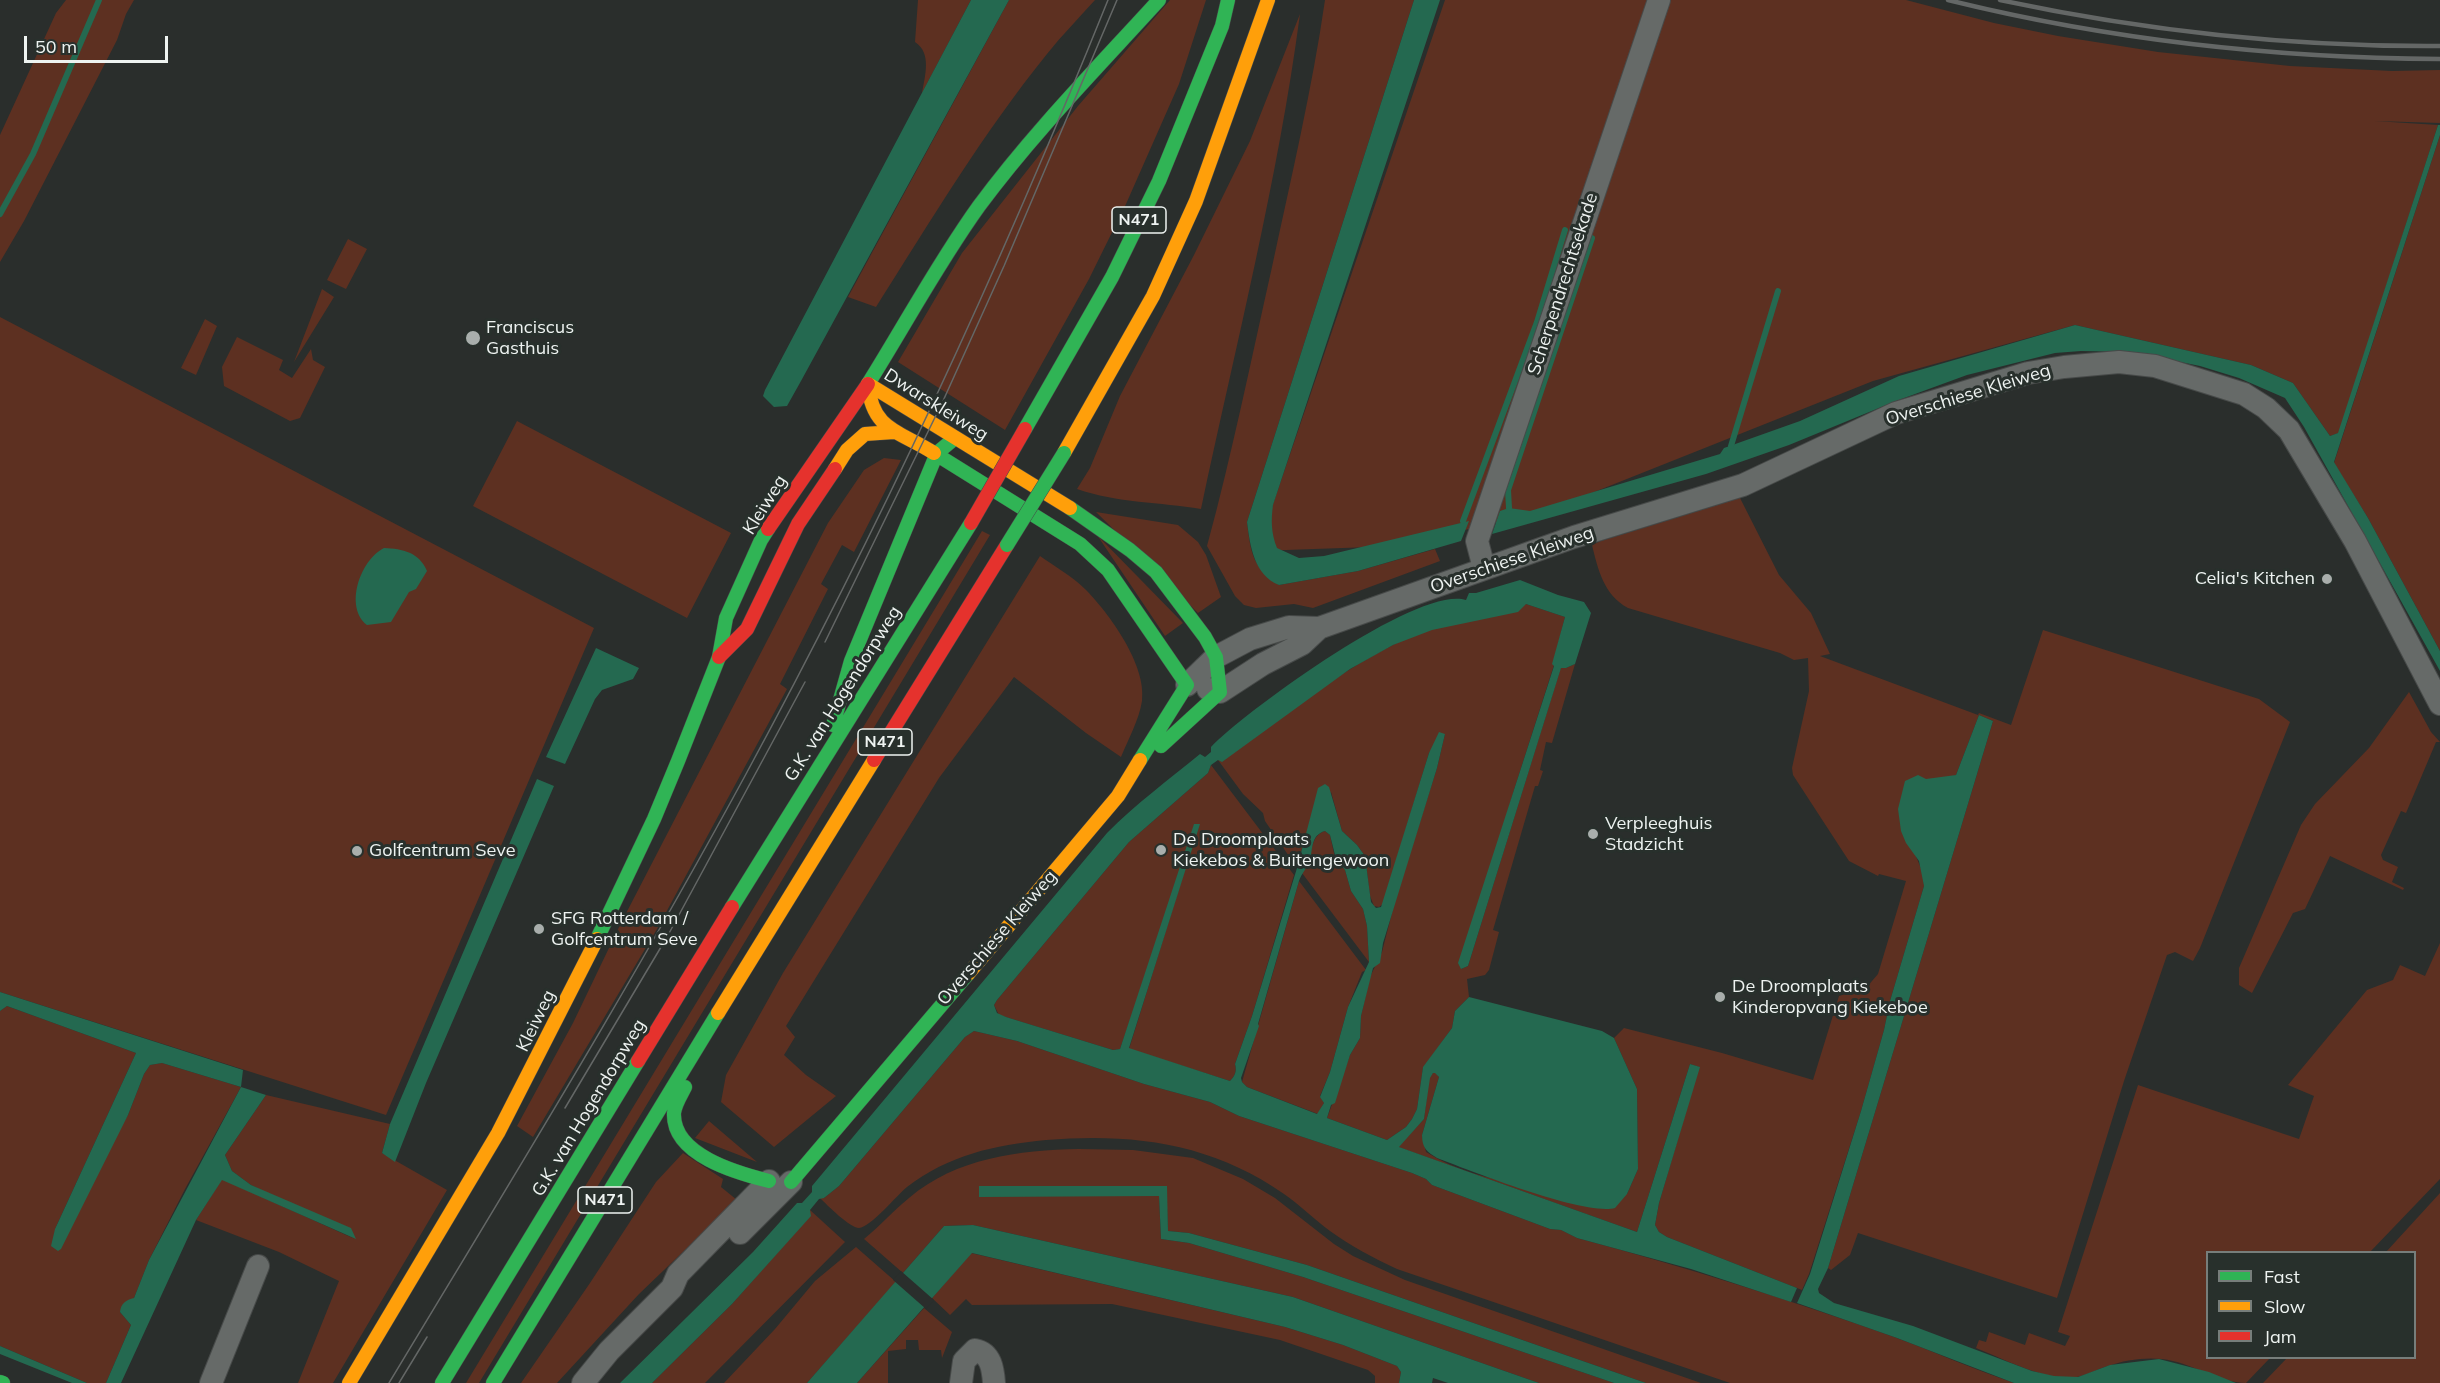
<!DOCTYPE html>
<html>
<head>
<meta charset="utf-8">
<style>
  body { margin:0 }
  #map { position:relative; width:2440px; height:1383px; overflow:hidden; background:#2a2e2c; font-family:Mulish,sans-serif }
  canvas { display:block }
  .legend { position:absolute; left:2206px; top:1251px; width:210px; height:108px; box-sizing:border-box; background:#28302c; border:2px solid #777e7b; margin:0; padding:8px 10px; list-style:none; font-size:18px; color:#eef3f1 }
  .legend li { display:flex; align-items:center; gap:12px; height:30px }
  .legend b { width:30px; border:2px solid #777e7b }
  .scale { position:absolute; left:24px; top:36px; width:144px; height:27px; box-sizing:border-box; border:3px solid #eef3f1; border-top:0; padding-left:8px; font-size:18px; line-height:21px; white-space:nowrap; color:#eef3f1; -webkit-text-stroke:4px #28302c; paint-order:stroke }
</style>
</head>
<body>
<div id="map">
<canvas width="2440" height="1383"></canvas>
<ul class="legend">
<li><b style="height:8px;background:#30b455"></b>Fast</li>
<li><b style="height:8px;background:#ff9f0a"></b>Slow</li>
<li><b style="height:8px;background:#e5322d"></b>Jam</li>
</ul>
<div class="scale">50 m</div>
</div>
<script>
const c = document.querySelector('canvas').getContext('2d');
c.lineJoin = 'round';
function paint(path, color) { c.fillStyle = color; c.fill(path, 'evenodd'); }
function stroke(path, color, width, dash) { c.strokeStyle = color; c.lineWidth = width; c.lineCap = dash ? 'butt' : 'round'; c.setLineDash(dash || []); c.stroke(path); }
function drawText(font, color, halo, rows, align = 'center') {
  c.font = font + ' Mulish,sans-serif'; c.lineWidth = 6; c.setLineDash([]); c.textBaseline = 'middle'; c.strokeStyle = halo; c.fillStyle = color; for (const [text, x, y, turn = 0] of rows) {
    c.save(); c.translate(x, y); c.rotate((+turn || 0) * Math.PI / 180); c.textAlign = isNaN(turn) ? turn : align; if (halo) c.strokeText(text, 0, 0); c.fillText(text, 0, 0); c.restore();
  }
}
paint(new Path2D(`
  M 66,0 L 134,0 L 126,14 L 117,40 L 24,221 L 0,262 L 0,135 L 56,13 Z
  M 918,0 L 971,0 L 922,93 C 925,76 932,53 915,42 Z
  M 1009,0 L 1095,0 C 1079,18 1062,35 1047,54 C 983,133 930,222 876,307 L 848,297 Z
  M 1170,0 L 1206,0 L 1179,84 L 1126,204 L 1089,279 L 1005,430 L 898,362 L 962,253 L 1078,106 Z
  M 1325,0 L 1414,0 L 1247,522 C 1251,554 1252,566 1279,585 L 1358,571 L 1435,549 L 1440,561 L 1313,608 L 1294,604 L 1256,608 L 1244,605 L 1235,596 L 1207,546 C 1232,454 1251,360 1272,267 C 1291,178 1312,90 1325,0 Z
  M 1445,0 L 1906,0 L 1994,23 L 2058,36 L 2158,52 L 2290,66 L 2392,71 L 2440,70 L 2440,123 L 2375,121 L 2438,125 L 2339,433 L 2330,436 L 2293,383 L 2251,365 L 2075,325 L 1873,381 L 1554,508 L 1400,546 L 1257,551 Z
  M 1300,14 C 1278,180 1236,344 1201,509 C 1160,502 1117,503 1077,489 L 1090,468 L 1120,396 L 1194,255 L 1250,141 Z
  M 2440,135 L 2440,651 L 2368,518 L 2334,463 Z
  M 348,239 L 367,249 L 346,289 L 327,280 Z
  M 322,289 L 334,297 L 294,362 Z
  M 0,317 L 594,628 L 386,1115 L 0,992 Z
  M 205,319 L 217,326 L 196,375 L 181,368 Z
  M 237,337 L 283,360 L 279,370 L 292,378 L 311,349 L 313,360 L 325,367 L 300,418 L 290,421 L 224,386 L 222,367 Z
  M 517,421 L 731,533 L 687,618 L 473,506 Z
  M 884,458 L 901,460 L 854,552 L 842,545 L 821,584 L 828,589 L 780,684 L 787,689 L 657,929 L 533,1137 L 517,1126 L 573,1023 L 620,925 L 828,523 L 864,470 Z
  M 1740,498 L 1779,575 L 1811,613 L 1830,654 L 1820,656 L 1978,715 L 1979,713 L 2011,725 L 2043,630 L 2259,699 L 2290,722 L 2200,948 L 2193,961 L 2175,952 L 2167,955 L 2124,1081 L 2057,1298 L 1858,1233 L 1850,1255 L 1831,1270 L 1828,1268 L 1993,721 L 1979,715 L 1956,775 L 1950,777 L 1915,854 L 1923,873 L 1924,886 L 1890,1001 L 1884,1030 L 1861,1111 L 1809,1274 L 1802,1290 L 1667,1237 L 1659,1232 L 1655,1225 L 1659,1203 L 1699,1067 L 1690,1064 L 1637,1232 L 1398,1147 L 1424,1119 L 1429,1078 L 1433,1073 L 1436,1073 L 1439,1077 L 1422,1135 L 1426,1152 C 1485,1189 1561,1187 1627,1194 L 1638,1169 L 1637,1089 L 1614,1038 L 1624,1028 L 1722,1053 L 1813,1080 L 1839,996 L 1866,988 L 1878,974 L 1906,881 L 1879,874 L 1878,876 L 1849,861 L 1793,775 L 1792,768 L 1809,691 L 1808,658 L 1794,660 L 1780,653 L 1628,608 C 1604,595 1598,570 1592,545 L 1601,541 Z
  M 1096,512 L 1178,525 L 1198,542 L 1206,555 L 1221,597 L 1198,613 Z
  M 982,531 L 990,535 L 479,1383 L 466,1383 Z
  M 1097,535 L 1183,623 L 1165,636 Z
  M 1040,556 C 1054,566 1072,576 1085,589 C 1109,613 1147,665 1142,701 C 1139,720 1128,740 1121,757 L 1086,733 L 1014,677 L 939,778 L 786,1026 L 795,1037 L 784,1055 L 806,1075 L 836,1096 L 774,1147 L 721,1102 L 726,1075 L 783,973 Z
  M 1526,604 L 1565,617 L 1553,664 L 1554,665 L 1514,790 L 1461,969 L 1468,966 L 1561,667 L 1566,668 L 1575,664 L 1552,743 L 1546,742 L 1540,770 L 1543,771 L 1538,786 L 1535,786 L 1493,930 L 1499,932 L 1489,970 L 1485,975 L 1467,979 L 1469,997 L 1455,1011 L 1452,1028 L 1423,1068 L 1417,1109 L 1412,1119 L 1406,1127 L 1387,1140 L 1327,1118 L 1350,1055 L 1360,1038 L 1361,1016 L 1370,977 L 1382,952 L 1396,897 L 1437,768 L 1445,734 L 1429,753 L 1383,904 L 1379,907 L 1374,906 L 1370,896 L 1365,856 L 1357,845 L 1342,831 L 1331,792 L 1303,845 L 1297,868 L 1265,821 L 1263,813 L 1243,794 L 1218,760 L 1222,761 C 1283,718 1341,667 1410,637 C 1445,622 1489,615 1526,604 Z
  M 2409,692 L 2431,732 L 2440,742 L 2436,742 L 2406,813 L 2401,811 L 2381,855 L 2383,860 L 2398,867 L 2392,882 L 2404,888 L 2403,890 L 2330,856 L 2305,909 L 2293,913 L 2252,993 L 2239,985 L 2239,968 L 2301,825 L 2315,804 L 2369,748 Z
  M 1211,765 L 1294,875 L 1252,1016 L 1235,1064 C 1237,1071 1235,1076 1230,1081 L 1129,1049 L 1199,824 L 1120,1049 L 1113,1050 L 999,1015 L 994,1005 L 997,1000 L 1129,842 L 1208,773 Z
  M 1325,831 L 1330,835 L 1335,858 L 1345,870 L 1351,891 L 1363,909 L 1367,926 L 1369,962 L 1302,873 C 1304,869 1308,865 1309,860 C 1312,849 1312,835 1325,831 Z
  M 1299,881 L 1366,970 L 1362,972 L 1348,1007 L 1330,1072 L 1320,1096 L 1324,1103 L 1318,1114 L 1247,1087 L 1242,1082 Z
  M 2440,943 L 2440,1179 L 2370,1252 L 2208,1252 L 2208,1358 L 2270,1358 L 2246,1383 C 2219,1383 2191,1362 2162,1359 C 2145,1357 2124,1360 2108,1366 C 2097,1369 2088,1375 2077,1377 C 2043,1381 2007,1360 1976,1348 L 1979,1340 L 1986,1342 L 1989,1332 L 2025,1345 L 2029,1333 L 2065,1346 L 2070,1336 L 2058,1332 L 2138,1085 L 2299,1139 L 2314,1096 L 2288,1085 L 2367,990 L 2393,980 L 2400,965 L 2425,976 Z
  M 7,1006 L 136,1053 L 55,1229 L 128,1115 L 144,1074 L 150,1065 L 162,1063 L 241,1087 L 185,1189 L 149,1260 L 134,1298 L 120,1312 L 131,1325 L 106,1383 L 87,1383 L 0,1346 L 0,1011 Z
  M 974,1031 L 1017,1041 L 1144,1084 L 1210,1102 L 1239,1116 L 1412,1173 L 1426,1179 L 1432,1185 L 1550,1229 L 1561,1230 L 1577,1238 C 1685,1267 1790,1300 1894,1337 C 1935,1352 1973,1369 2014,1383 L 1730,1383 L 1397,1269 C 1373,1258 1351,1246 1330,1231 C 1314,1219 1300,1205 1284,1194 C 1211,1143 1133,1133 1046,1140 C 994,1145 949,1155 907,1187 C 897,1195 871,1227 859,1228 C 850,1228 827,1205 820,1198 L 824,1198 L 839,1186 L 965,1037 Z
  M 266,1095 L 390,1124 L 382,1153 L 447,1190 L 333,1383 L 298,1383 L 339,1281 L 279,1252 L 196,1220 L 222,1179 L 355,1239 L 251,1185 L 232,1171 L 225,1155 Z
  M 709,1121 L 757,1162 L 695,1138 Z
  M 1079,1149 L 1133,1150 L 1193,1158 L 1243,1179 L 1275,1198 L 1334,1244 L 1353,1256 L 1405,1280 L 1701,1383 L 1646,1383 L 1307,1265 L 1189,1233 L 1168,1231 L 1166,1186 L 980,1186 L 979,1196 L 1159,1196 L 1161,1239 L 1189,1243 L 1303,1277 L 1614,1383 L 1539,1383 L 1293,1297 L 973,1225 L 944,1226 L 903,1273 L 864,1239 C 880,1226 893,1211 909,1198 C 956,1158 1019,1150 1079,1149 Z
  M 683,1153 L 723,1179 L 721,1187 L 737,1200 L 639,1294 L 557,1383 L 521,1383 L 590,1283 L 656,1182 Z
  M 2440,1193 L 2440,1383 L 2263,1383 L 2287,1358 L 2414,1358 L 2414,1252 L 2386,1252 Z
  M 810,1210 L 845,1242 L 705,1383 L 652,1383 L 732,1304 L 810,1216 Z
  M 856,1247 L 896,1282 L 807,1383 L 724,1383 L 775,1329 L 815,1281 Z
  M 971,1253 L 1285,1327 L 1343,1345 L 1397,1366 L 1401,1372 L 1399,1383 L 1375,1383 L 1375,1376 L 1368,1370 L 1280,1340 L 1112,1304 L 972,1305 L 966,1299 L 950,1315 L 932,1298 Z
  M 924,1308 L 952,1332 L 942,1358 L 941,1350 L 919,1350 L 918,1340 L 906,1340 L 906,1349 L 888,1351 L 888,1383 L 857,1383 Z`), '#5d3021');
paint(new Path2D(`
  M 971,0 L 1009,0 L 801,381 L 787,406 L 774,407 L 763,396 L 765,390 Z
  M 1414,0 L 1440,0 L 1273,505 C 1271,520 1271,533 1277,548 L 1299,558 L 1324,556 L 1469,521 L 1461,541 L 1358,571 L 1279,585 C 1254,575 1250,546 1247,522 Z
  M 2438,125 L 2440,125 L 2440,135 L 2334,462 L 2368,518 L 2440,651 L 2440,671 L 2304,427 L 2285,398 L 2239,378 L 2200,366 L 2132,352 L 2081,351 L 2055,353 L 1967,375 L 1896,401 L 1789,445 L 1706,474 L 1492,534 L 1500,511 L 1509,508 L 1530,511 L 1720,454 L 1724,448 L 1800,421 L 1899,376 L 2075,325 L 2251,365 L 2293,383 L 2330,436 L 2338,433 Z
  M 384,548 C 403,549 419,552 427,571 L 416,589 L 409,592 L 391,622 L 367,625 C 344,607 360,560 384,548 Z
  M 1520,580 L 1558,595 L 1584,602 L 1591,613 L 1575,664 L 1566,668 L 1561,668 L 1468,966 L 1461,969 L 1458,963 L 1554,666 L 1552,664 L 1565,617 L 1526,604 L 1518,612 L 1432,630 L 1393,645 L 1350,669 L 1222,762 L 1218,760 L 1211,765 L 1208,773 L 1129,842 L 997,1000 L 994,1005 L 997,1013 L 1006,1017 L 1113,1050 L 1120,1049 L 1194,824 L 1200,824 L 1129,1048 L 1230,1081 C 1235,1076 1237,1071 1235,1064 L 1252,1016 L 1297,868 L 1318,788 L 1325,784 L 1329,787 L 1342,831 L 1357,845 L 1365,856 L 1371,902 L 1376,908 L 1381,907 L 1429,753 L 1439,732 L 1445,734 L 1437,768 L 1383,943 L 1380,963 L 1373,968 L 1361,1016 L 1360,1038 L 1350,1055 L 1335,1103 L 1331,1105 L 1327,1118 L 1387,1140 L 1406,1127 L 1412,1119 L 1417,1109 L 1423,1067 L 1452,1028 L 1455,1011 L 1469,997 L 1602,1031 L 1614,1038 L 1637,1089 L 1638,1169 L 1627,1194 L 1615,1208 C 1584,1216 1471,1171 1437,1158 C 1427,1152 1422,1148 1422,1135 L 1439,1077 L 1435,1073 L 1433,1073 L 1430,1078 L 1424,1119 L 1399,1147 L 1637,1232 L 1690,1064 L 1700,1067 L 1659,1203 L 1655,1225 L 1659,1232 L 1667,1237 L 1797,1288 L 1791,1302 L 1691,1269 L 1577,1238 L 1561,1230 L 1550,1229 L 1432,1185 L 1426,1179 L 1412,1173 L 1239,1116 L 1210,1102 L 1144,1084 L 1017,1041 L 974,1031 L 965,1037 L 839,1186 L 824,1198 L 819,1199 L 810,1210 L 811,1216 L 732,1304 L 652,1383 L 620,1383 L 753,1252 L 797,1203 L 802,1203 L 812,1192 L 812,1186 L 1107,833 C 1136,804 1168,780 1200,754 L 1205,757 L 1211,752 L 1211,747 C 1247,710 1418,585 1466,600 L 1469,593 L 1476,593 ZM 1325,831 L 1330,835 L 1336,859 L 1345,870 L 1351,891 L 1363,909 L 1367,926 L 1369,962 L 1348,1007 L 1330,1072 L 1320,1097 L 1324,1103 L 1317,1114 L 1247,1087 L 1242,1082 L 1241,1078 L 1259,1026 L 1258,1024 L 1299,881 C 1301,874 1308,867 1310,860 C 1313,848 1311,835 1325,831 Z
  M 596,648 L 639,668 L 633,679 L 602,690 L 595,699 L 565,764 L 546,757 Z
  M 1979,715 L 1993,721 L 1828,1268 L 1818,1289 L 1819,1293 L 1834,1303 L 1913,1326 L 2032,1371 L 2054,1376 L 2078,1377 L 2110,1365 L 2159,1359 L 2209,1372 L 2236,1383 L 2014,1383 L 1897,1338 L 1797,1303 L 1810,1274 L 1861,1111 L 1884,1030 L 1890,1001 L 1924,886 L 1919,861 L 1906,843 L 1901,831 L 1898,809 L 1905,781 L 1918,775 L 1926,779 L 1956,775 Z
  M 537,779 L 554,786 L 426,1083 L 395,1162 L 382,1153 L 390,1124 Z
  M 0,992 L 243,1070 L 241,1087 L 266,1095 L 225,1155 L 232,1171 L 251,1185 L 351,1228 L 356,1239 L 222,1180 L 196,1220 L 121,1383 L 106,1383 L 131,1325 L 120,1312 C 121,1303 126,1300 134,1298 L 149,1260 L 241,1087 L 162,1063 L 150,1065 L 144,1074 L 128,1115 L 61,1249 L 58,1251 L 51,1246 L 55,1229 L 136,1053 L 7,1006 L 0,1011 Z
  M 979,1186 L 1167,1186 L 1168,1231 L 1189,1233 L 1307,1265 L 1646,1383 L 1614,1383 L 1303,1277 L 1189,1243 L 1161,1239 L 1159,1196 L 979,1197 Z
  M 973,1225 L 1293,1297 L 1539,1383 L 1448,1383 L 1433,1378 L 1432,1383 L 1399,1383 L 1401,1372 L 1397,1366 L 1343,1345 L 1285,1327 L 972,1253 L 857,1383 L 807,1383 L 944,1226 Z
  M 0,1346 L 87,1383 L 72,1383 L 0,1354 Z`), '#246950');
paint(new Path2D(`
  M 901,1271 L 934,1300 L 926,1309 L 893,1280 Z`), '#2a2e2c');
stroke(new Path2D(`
  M 0,214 L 33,154 L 99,0
  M 1731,446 L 1778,291
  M 1509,508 L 1508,490 L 1592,238
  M 1463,521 L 1537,322 L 1565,230`), '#246950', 6);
const street = new Path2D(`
  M 1484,568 L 1477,541 L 1659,0
  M 1187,685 L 1216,657 L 1250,639 L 1289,627 L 1319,628 L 1574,537 L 1743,485 L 1896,413 L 2028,373 L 2064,367 L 2119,362 L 2155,366 L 2244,394 L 2266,408 L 2289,430 L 2355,541 L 2440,704
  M 1208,689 L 1220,692 L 1263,664 L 1302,644 L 1319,628
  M 740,1233 L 791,1182
  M 211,1383 L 258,1266
  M 583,1383 L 609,1351 L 672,1288 L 678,1274 L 769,1181
  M 961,1383 L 964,1361 L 975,1350 C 991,1353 993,1369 994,1383`);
const fast = new Path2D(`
  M 868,384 C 905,325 938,263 979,206 C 1033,133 1098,67 1159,0
  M 1025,429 L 1112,277 L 1159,181 L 1222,26 L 1228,0
  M 934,453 L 1080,544 L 1108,570 L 1187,685 L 1140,760
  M 1070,508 L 1130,550 L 1156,572 L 1205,637 L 1216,657 L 1220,692 L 1161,746
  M 833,725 L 851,661 L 937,453 L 955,438
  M 732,907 L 971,523
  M 597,939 L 654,819 L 678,761 L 719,657 L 726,618 L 761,540 L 768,529
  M 685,1087 C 681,1095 675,1104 674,1113 C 672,1155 737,1173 769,1181
  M 791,1182 L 968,974
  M 0,1382 L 3,1383
  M 442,1383 L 638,1061
  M 493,1383 L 718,1013`);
const slow = new Path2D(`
  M 868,384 L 1070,508
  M 868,384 C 872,431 900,431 934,453
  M 1064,453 L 1153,296 L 1196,201 L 1268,0
  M 835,469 L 847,450 L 865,434 L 894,432
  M 968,974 L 1118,796 L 1140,760
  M 718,1013 L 874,760
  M 349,1383 L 498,1133 L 597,939`);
const jam = new Path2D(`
  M 768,529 L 868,384
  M 719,657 L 747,629 L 798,524 L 835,469
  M 874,760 L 1007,545
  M 638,1061 L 732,907`);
stroke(street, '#474a49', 24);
stroke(fast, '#474a49', 15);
stroke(slow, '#474a49', 15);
stroke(jam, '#474a49', 15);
stroke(street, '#666a68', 22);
stroke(fast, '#30b455', 14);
stroke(slow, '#ff9f0a', 14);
stroke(jam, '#e5322d', 14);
stroke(new Path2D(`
  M 825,642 L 943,401 L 1004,266 L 1117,0
  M 565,1108 L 667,937 L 805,682
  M 389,1383 C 510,1182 634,981 746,774 C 881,525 1002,263 1108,0
  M 399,1383 L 427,1337`), '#646766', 1.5);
stroke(new Path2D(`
  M 1948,0 C 2110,40 2273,58 2440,59
  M 2000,0 C 2145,31 2292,47 2440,46`), '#646766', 4.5);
const fastBridge = new Path2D(`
  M 1007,545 L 1064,453`);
const jamBridge = new Path2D(`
  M 971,523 L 1025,429`);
stroke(fastBridge, '#474a49', 15, []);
stroke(jamBridge, '#474a49', 15, []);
stroke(fastBridge, '#30b455', 14);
stroke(jamBridge, '#e5322d', 14);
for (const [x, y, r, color] of [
  [473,338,8,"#a9aeac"],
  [2327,579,6,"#a9aeac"],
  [1593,834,6,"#a9aeac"],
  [1161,850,6,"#a9aeac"],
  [357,851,6,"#a9aeac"],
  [539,929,6,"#a9aeac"],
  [1720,997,6,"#a9aeac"]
]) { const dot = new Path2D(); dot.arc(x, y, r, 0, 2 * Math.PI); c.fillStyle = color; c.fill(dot); stroke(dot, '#28302c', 2); }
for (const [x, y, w] of [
  [1139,220,54],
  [885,742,54],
  [605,1200,54]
]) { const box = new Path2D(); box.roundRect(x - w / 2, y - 13, w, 26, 4.5); c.fillStyle = '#28302c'; c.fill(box); stroke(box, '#eef3f1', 1.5); }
drawText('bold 16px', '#eef3f1', null, [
  ["N471",1139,220],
  ["N471",885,742],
  ["N471",605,1200]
]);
drawText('18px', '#eef3f1', '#28302c', [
  ["Scherpendrechtsekade",1563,284,-72],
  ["Overschiese Kleiweg",1968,395,-17],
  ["Dwarskleiweg",936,405,32],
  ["Kleiweg",765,505,-58],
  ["Overschiese Kleiweg",1512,560,-19],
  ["G.K. van Hogendorpweg",843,694,-58],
  ["Overschiese Kleiweg",997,938,-49],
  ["Kleiweg",536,1021,-64],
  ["G.K. van Hogendorpweg",589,1108,-59]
]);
drawText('18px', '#eef3f1', '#28302c', [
  ["Franciscus",486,328],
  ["Gasthuis",486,349],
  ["Celia's Kitchen",2315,579,"right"],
  ["Verpleeghuis",1605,824],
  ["Stadzicht",1605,845],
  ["De Droomplaats",1173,840],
  ["Kiekebos & Buitengewoon",1173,861],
  ["Golfcentrum Seve",369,851],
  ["SFG Rotterdam /",551,919],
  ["Golfcentrum Seve",551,940],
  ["De Droomplaats",1732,987],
  ["Kinderopvang Kiekeboe",1732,1008]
], 'left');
</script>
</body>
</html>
